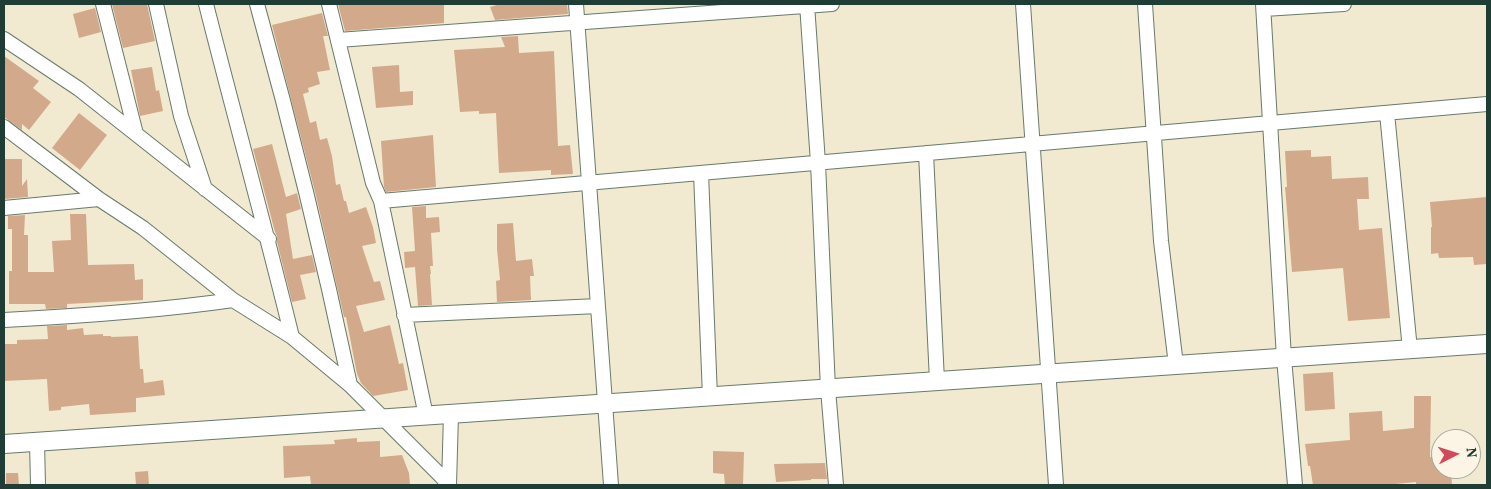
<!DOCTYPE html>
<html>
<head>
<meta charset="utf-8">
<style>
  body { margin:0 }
  #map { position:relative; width:1491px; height:489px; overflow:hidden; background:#f1ead0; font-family:Vollkorn,serif }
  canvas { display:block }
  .frame { position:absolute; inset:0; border:5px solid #1f3d34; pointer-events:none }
  .north { position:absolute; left:1431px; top:429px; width:50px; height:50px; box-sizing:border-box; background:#fcf5e5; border:1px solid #a4ab9e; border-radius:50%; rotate:85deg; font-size:14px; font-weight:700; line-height:20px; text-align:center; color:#1f3d34 }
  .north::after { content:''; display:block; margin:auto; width:18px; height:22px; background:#d1495b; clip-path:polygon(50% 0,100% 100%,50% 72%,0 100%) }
</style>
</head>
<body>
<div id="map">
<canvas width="1491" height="489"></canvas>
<div class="frame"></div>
<div class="north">N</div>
</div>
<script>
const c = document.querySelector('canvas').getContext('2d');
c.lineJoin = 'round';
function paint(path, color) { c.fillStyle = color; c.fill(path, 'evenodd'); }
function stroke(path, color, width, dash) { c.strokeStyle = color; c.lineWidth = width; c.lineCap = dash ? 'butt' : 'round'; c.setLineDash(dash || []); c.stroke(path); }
paint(new Path2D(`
  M 112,4 L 147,4 L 155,41 L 123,48 Z
  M 338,4 L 444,4 L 444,23 L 345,31 Z
  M 500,4 L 567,4 L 568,14 L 495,20 L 490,7 Z
  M 95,8 L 101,32 L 79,38 L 73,14 Z
  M 322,13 L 328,36 L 323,36 L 330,70 L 317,72 L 320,84 L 308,88 L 309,92 L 303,94 L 310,123 L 316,121 L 320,140 L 327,138 L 332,156 L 336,185 L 340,184 L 344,201 L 346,201 L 349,213 L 366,207 L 373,227 L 376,243 L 362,246 L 374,282 L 380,281 L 385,300 L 356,306 L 364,332 L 390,325 L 399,364 L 403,363 L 408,390 L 373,396 L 361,383 L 357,374 L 346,317 L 344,317 L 315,192 L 272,25 Z
  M 518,36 L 519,53 L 554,51 L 558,146 L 570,145 L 573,174 L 551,175 L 551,170 L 499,173 L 496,113 L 479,114 L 479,111 L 460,112 L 454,50 L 505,47 L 501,37 Z
  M 4,56 L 39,81 L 33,88 L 51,102 L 29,130 L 22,124 L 22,130 L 4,117 Z
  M 399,65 L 400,92 L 413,91 L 413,105 L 376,108 L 372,67 Z
  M 152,67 L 156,91 L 159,90 L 163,111 L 140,116 L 131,70 Z
  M 79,113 L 107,135 L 80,170 L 52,148 Z
  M 433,135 L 436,187 L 386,192 L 384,187 L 381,141 Z
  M 272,144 L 286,197 L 297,193 L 301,209 L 286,214 L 293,259 L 312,255 L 316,272 L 300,275 L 306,299 L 292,302 L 277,242 L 277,236 L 275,232 L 253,149 Z
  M 1311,150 L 1311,157 L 1331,156 L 1332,179 L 1368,177 L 1369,199 L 1357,199 L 1359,230 L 1382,228 L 1390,318 L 1348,321 L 1343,268 L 1292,272 L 1285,187 L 1287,187 L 1285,151 Z
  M 4,159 L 22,159 L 22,186 L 27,179 L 28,197 L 4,199 Z
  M 1487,197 L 1487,264 L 1474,265 L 1473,257 L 1439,258 L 1438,253 L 1431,254 L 1431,227 L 1432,227 L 1430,202 Z
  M 426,206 L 426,218 L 439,217 L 440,232 L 431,233 L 433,266 L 430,266 L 431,274 L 430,274 L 432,305 L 418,306 L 415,267 L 405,268 L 404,252 L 415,251 L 412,207 Z
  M 70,214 L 86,214 L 88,265 L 134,264 L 135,280 L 143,279 L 143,300 L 67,304 L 67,308 L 46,309 L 45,304 L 9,304 L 9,271 L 12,271 L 12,229 L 8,229 L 8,216 L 25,215 L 24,235 L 28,235 L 28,272 L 54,272 L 52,241 L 71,240 Z
  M 513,223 L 516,261 L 532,259 L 534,276 L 530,276 L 531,300 L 497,302 L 496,281 L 500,280 L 497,249 L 497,224 Z
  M 67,325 L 67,330 L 83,328 L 84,335 L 103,334 L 103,336 L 111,336 L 111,337 L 138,336 L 140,369 L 143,369 L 144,383 L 163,380 L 165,395 L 136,398 L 136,412 L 90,415 L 89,404 L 61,407 L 61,410 L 49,411 L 47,379 L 4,381 L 4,344 L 17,344 L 17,340 L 48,339 L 47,326 Z
  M 1333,372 L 1335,409 L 1305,411 L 1303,374 Z
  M 1414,396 L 1431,396 L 1430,457 L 1441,456 L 1441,469 L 1451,469 L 1452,485 L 1416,485 L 1416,482 L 1385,485 L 1313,485 L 1310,466 L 1308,466 L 1305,444 L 1350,440 L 1349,413 L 1382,411 L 1383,431 L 1414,428 Z
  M 357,438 L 357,442 L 380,441 L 380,457 L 402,455 L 409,473 L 410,485 L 311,485 L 310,476 L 284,478 L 283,446 L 335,444 L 334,440 Z
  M 713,451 L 744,452 L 743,485 L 725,485 L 724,474 L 713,473 Z
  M 825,463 L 827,479 L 811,479 L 811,480 L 776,482 L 774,464 Z
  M 148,471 L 149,485 L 136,485 L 135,472 Z
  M 6,473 L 18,473 L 19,485 L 6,485 Z`), '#d2aa8b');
const minor = new Path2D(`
  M 103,4 L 136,134
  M 156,4 L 181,116 L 205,189
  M 206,4 C 234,115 265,226 292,337
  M 257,4 C 292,130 323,257 350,385
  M 329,4 L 373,183 L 381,201 L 426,416
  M 576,4 L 611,485
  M 807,4 L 818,163 L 828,389 L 836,485
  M 1023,4 L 1056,485
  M 1145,4 L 1161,241 L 1176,365
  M 1263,4 L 1284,358 L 1295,485
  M 1264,9 L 1344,4
  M 4,39 L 79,89 L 269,239
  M 338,40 L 832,4
  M 1387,113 L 1410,350
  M 4,127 L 99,199 L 143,228 L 233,300 L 292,337 L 350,385 L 442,477 L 448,485
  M 926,153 L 937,381
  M 701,173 L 710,397
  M 381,201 L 1487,104
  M 4,208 L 99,199
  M 404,315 L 598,306
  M 4,320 C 81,316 157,311 233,300
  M 37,442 L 38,485
  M 449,485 L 451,414`);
const tertiary = new Path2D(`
  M 4,444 L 1487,344`);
stroke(minor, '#687a6b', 16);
stroke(tertiary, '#687a6b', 20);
stroke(minor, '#fff', 14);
stroke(tertiary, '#fff', 18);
</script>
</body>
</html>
